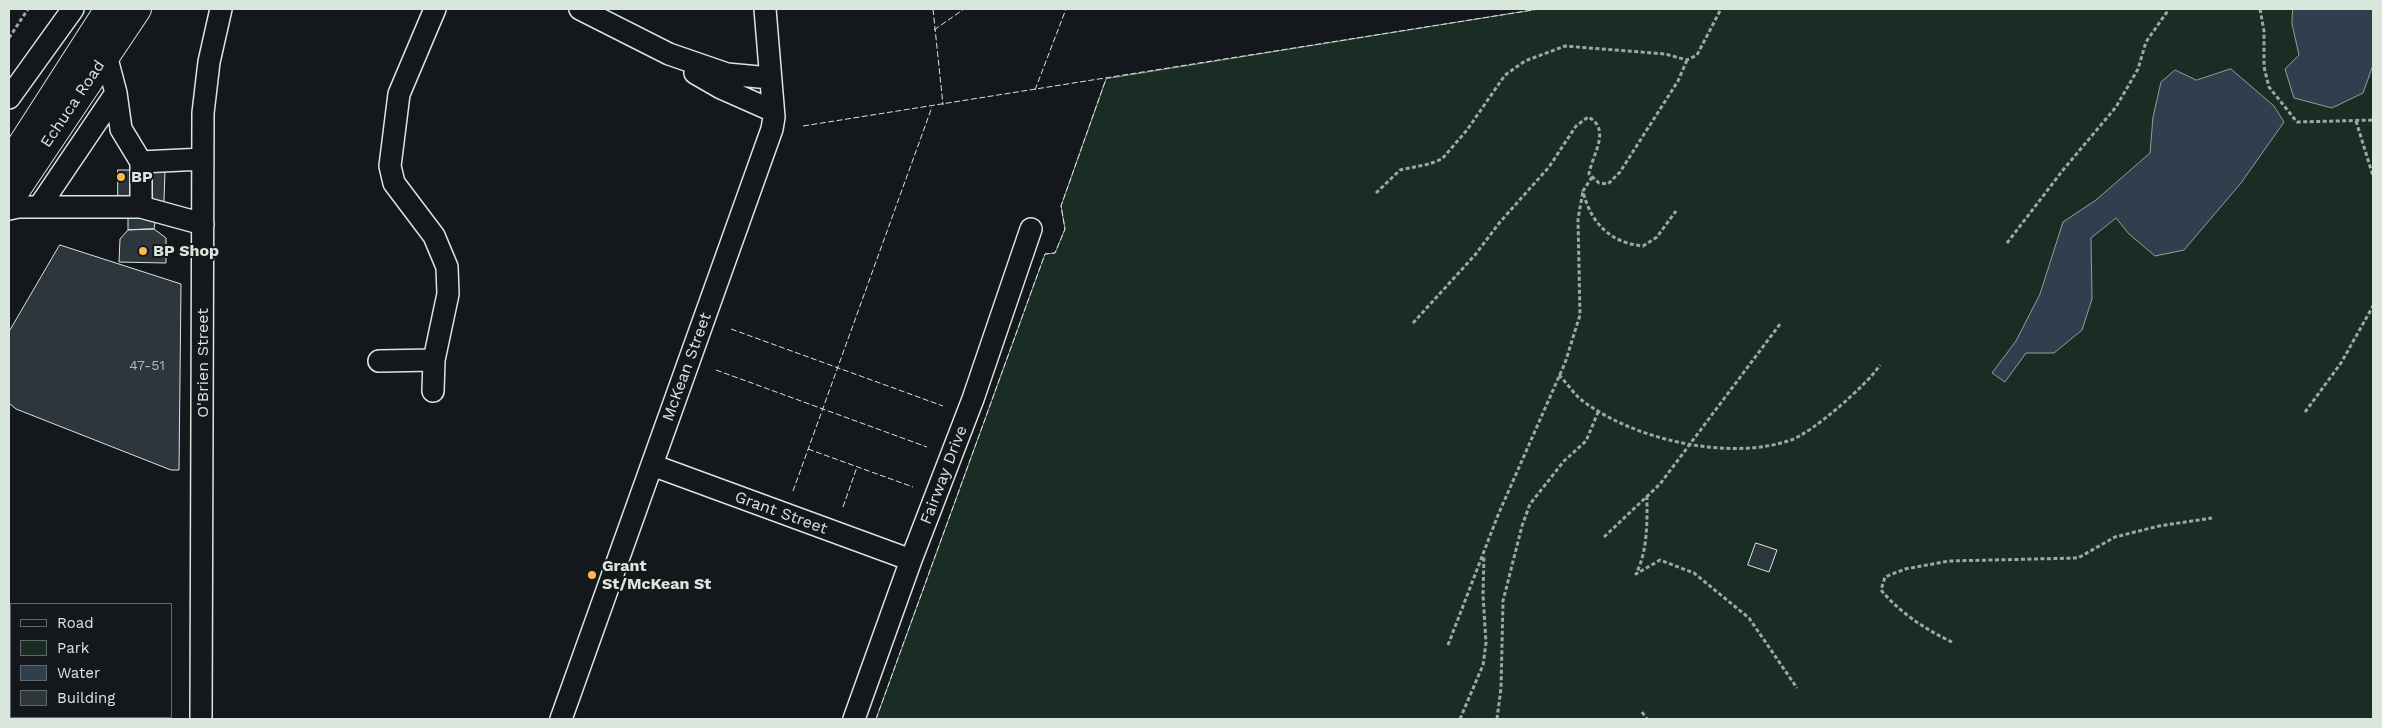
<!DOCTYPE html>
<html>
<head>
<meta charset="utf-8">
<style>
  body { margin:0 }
  #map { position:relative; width:2382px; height:728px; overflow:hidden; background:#14181c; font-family:"Work Sans",sans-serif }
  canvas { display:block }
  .frame { position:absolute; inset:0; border:10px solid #d8e6dc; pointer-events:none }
  .legend { position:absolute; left:10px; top:603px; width:162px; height:115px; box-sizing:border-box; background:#14181c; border:1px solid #626a69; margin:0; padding:6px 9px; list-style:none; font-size:15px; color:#d8e6dc }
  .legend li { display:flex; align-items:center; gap:10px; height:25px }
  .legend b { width:25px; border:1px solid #626a69 }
</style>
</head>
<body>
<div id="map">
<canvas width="2382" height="728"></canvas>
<div class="frame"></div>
<ul class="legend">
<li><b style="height:6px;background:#14181c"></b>Road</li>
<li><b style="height:14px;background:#1a2d24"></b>Park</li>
<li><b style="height:14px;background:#2f3f4d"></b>Water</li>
<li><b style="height:14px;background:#2c363c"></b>Building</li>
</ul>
</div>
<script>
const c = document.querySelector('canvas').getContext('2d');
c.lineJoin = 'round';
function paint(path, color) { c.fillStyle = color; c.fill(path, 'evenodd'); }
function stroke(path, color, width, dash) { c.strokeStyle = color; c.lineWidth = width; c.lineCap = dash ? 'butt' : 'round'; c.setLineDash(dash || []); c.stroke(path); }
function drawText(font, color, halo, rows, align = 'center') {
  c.font = font + ' "Work Sans",sans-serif'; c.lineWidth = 4; c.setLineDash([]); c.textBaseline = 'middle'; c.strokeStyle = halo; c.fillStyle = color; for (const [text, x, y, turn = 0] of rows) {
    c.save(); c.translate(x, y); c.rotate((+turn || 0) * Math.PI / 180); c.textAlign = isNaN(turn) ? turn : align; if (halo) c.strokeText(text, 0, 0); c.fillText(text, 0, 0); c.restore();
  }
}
const green = new Path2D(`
  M 1539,9 L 2373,9 L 2373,719 L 876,719 L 1045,254 L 1055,253 L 1065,229 L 1061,206 L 1106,79 Z`);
paint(green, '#1a2d24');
stroke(green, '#939e99', 1);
const water = new Path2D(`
  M 2293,9 L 2373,9 L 2373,65 L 2363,93 L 2332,108 L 2294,98 L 2285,69 L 2299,55 L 2292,24 Z
  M 2231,69 L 2274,106 L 2284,122 L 2241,183 L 2184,250 L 2155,256 L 2129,234 L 2116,218 L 2091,238 L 2092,299 L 2082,330 L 2054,353 L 2026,353 L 2005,382 L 1992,373 L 2016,341 L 2040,294 L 2063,222 L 2096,200 L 2150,153 L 2153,117 L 2161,82 L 2175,70 L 2196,80 Z`);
paint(water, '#2f3f4d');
stroke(water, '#939e99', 1);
const building = new Path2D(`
  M 118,170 L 165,170 L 164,201 L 157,209 L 154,229 L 128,230 L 128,210 L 118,200 Z
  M 154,229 L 166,238 L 166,263 L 119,262 L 120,239 L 128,230 Z
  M 60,245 L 181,284 L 179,470 L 171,470 L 16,409 L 9,403 L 9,332 Z
  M 1756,543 L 1777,550 L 1769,572 L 1748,565 Z`);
paint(building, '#2c363c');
stroke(building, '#d8e6dc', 1);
const minor = new Path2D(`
  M 580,9 L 669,54 L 727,74 L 770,78
  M 695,73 L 721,88 L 773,111
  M 9,98 L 73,9
  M 141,162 L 203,159
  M 39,207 L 116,93
  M 141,207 L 203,224
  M 9,209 L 18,207 L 141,207 L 141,162 L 121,129 L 116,93 L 106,55
  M 379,361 L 434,360
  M 433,391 L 434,360 L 448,294 L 447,267 L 434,236 L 394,183 L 390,166 L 399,94 L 435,9
  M 652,465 L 911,560
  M 201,719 L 203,113 L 209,62 L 221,9
  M 561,719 L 772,129 L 774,117 L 765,9
  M 854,719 L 911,560 L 973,399 L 1031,229`);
const major = new Path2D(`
  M 9,165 L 109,9
  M 9,200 L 137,9`);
stroke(minor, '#d8e6dc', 24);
stroke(major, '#d8e6dc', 30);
stroke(new Path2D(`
  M 2260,9 L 2264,31 L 2264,67 L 2269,87 L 2297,122 L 2373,120
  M 9,38 L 28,9
  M 2356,121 L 2373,176
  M 1592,177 L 1583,191 C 1590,222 1610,243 1643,246 L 1657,237 L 1676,211
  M 1376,193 L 1400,170 L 1429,164 L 1442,159 L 1467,130 L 1505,75 L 1525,61 L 1565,46 L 1665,54 L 1687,60 L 1697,55 L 1721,9
  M 2007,243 L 2063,170 L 2116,107 L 2138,69 L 2146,42 L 2169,9
  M 1413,323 L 1475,255 L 1500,222 L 1549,167 L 1576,126 L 1588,117 C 1612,129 1592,155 1589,174 L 1599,183 L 1608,184 L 1620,172 L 1678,81 L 1687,60
  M 1559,375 C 1566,382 1572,391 1579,398 C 1630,439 1728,462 1791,440 C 1812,433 1868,384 1880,365
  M 2305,412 L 2341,363 L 2373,306
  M 1647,496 C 1647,522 1648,550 1636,574 L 1660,560 L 1694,573 L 1749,618 L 1797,688
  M 1604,537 L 1660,484 L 1780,324
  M 1952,642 C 1926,630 1899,612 1881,590 L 1885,577 L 1905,569 L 1949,561 L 2078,558 L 2115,537 L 2159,526 L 2212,518
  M 1448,645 L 1498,515 L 1565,363 L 1580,315 L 1578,219 L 1583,191
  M 1642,712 L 1647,719
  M 1460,719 L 1483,665 L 1486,643 L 1483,595 L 1484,555
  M 1497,719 L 1501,688 L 1503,601 L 1522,526 L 1530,504 L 1564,461 L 1586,441 L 1599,410`), '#9da8a2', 3, [4, 2.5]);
stroke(minor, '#14181c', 21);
stroke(major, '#14181c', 28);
stroke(new Path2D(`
  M 933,9 L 943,105
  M 934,30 L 964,9
  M 1035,90 L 1066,9
  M 803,126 L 1539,9
  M 731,329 L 943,406
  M 716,370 L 927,447
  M 808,449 L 913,487
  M 793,491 L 932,107
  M 843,507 L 857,467
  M 876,719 L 1045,254 L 1055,253 L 1065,229 L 1061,206 L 1106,79`), '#d8e6dc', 1, [6, 2.5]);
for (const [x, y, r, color] of [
  [121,177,5,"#ffb74d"],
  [143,251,5,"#ffb74d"],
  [592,575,5,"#ffb74d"]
]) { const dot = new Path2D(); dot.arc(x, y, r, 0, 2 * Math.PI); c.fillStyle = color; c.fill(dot); stroke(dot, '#14181c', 2); }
drawText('14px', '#adbab4', null, [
  ["47-51",147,366]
]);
drawText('16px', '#d8e6dc', '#14181c', [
  ["Echuca Road",73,104,-56],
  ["O'Brien Street",203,363,-90],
  ["McKean Street",687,367,-70],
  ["Fairway Drive",944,475,-69],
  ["Grant Street",781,513,20]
]);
drawText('bold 16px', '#d8e6dc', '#14181c', [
  ["BP",131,177],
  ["BP Shop",153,251],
  ["Grant",602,566],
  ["St/McKean St",602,584]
], 'left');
</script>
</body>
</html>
